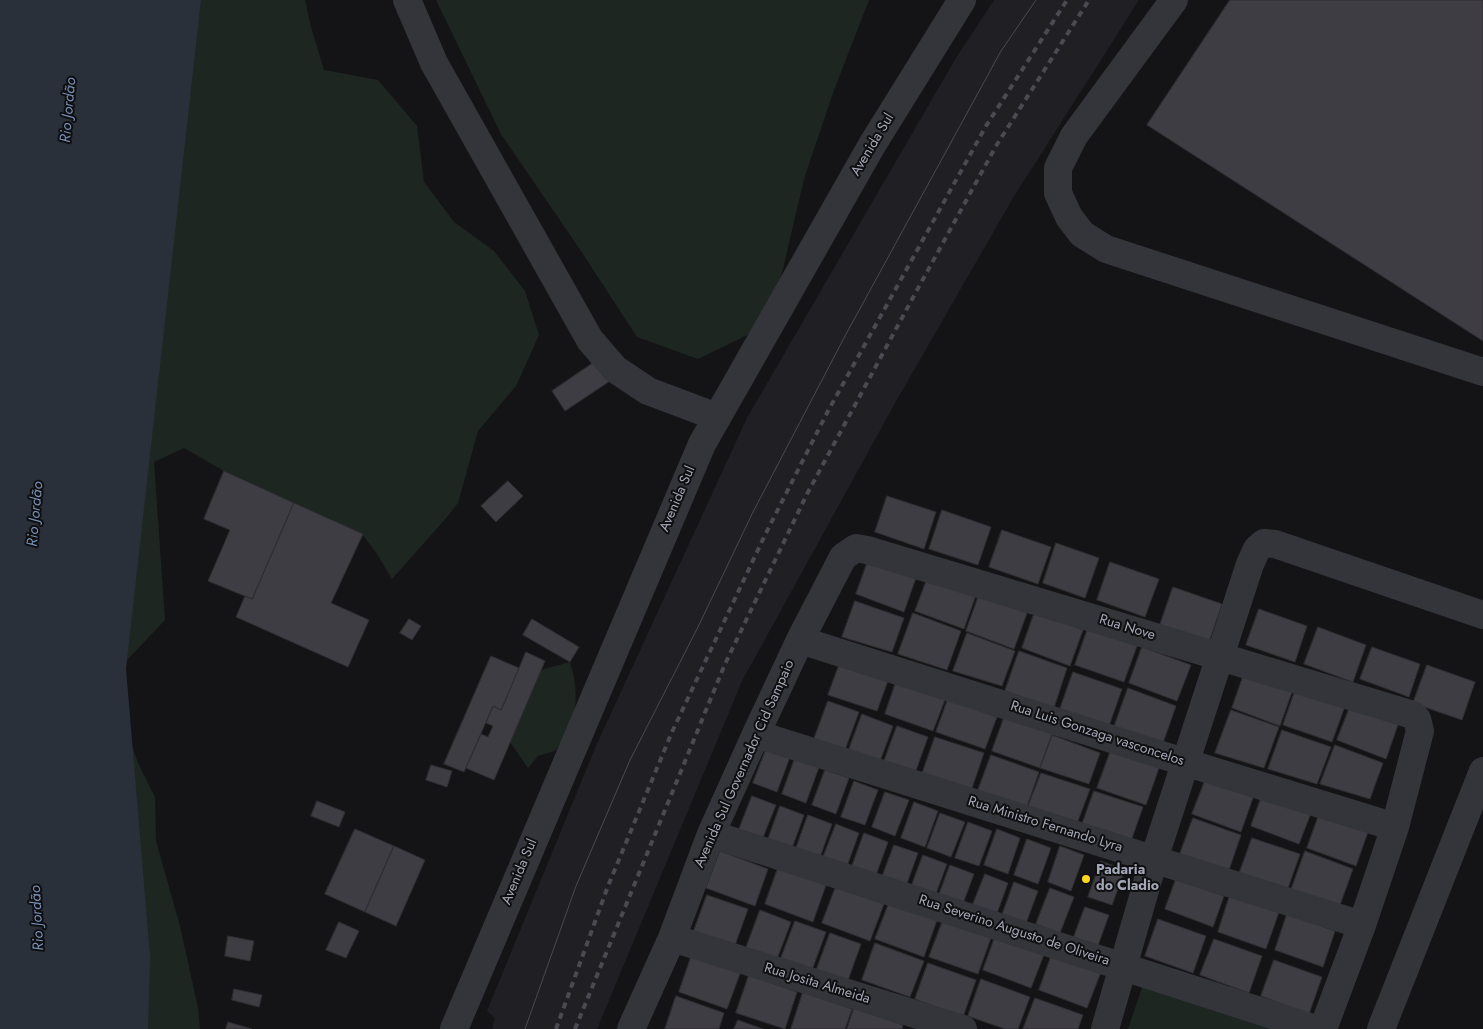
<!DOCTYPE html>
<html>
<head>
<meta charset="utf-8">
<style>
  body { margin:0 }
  canvas { display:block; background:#141416 }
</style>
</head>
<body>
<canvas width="1483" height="1029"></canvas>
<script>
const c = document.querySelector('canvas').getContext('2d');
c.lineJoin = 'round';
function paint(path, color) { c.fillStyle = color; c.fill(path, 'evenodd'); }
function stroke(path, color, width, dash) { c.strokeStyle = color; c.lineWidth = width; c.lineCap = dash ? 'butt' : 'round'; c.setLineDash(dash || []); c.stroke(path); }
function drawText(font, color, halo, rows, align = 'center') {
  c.font = font + ' Jost,sans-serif'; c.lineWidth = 4; c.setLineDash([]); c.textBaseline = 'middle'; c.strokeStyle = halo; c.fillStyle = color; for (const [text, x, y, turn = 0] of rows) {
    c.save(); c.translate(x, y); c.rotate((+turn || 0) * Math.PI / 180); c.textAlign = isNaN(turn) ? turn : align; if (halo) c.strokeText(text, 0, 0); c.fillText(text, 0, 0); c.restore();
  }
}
paint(new Path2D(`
  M 994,0 L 1139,0 L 1013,198 L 895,403 L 742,681 L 597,1029 L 492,1029 L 495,1018 L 487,1011 L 596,746 L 747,418 L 956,58 Z`), '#201f23');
paint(new Path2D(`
  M 149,0 L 305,0 L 311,27 L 324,70 L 378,80 L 417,126 L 424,182 L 454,222 L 494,251 L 525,291 L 539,335 L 516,386 L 478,431 L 458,503 L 447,517 L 392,579 L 377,554 L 362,534 L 224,471 L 184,448 L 154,462 L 165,620 L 108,680 L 138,763 L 155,797 L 156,841 L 180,926 L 198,1008 L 200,1029 L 104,1029 L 104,881 L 91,720 L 93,530 L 130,158 Z
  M 436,0 L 869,0 L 834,90 L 804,179 L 770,324 L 698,359 L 637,337 L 581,251 L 501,134 Z
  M 570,662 C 577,683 578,707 570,728 C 567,736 560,744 555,751 L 538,756 L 528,768 L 510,742 L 541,670 Z
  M 1143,985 L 1299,1029 L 1128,1029 Z`), '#1d2620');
paint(new Path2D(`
  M 0,0 L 201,0 L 126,669 L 150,956 L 148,1029 L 0,1029 Z`), '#29303a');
const building = new Path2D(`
  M 1230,0 L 1483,0 L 1483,341 L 1147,125 Z
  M 596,361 L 610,381 L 565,411 L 552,391 Z
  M 224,471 L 294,503 L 252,599 L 208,581 L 230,530 L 204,519 Z
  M 508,481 L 523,496 L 496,522 L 481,506 Z
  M 887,496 L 936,512 L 924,549 L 875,532 Z
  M 294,503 L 363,534 L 331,603 L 369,620 L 348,667 L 236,617 L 245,596 L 252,599 Z
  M 942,510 L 991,527 L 978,565 L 929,549 Z
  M 1002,530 L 1051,547 L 1038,584 L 989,567 Z
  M 1056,543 L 1099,558 L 1085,598 L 1043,583 Z
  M 869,558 L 917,575 L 904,612 L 856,594 Z
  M 1110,562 L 1159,579 L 1145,617 L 1097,600 Z
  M 929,574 L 977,592 L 964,629 L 915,611 Z
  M 1173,587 L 1222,604 L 1209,642 L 1160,625 Z
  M 979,595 L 1027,613 L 1014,649 L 966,631 Z
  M 855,601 L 904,618 L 892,652 L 842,637 Z
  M 1259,609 L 1307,626 L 1295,662 L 1246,645 Z
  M 1035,611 L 1083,630 L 1070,666 L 1022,648 Z
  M 913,613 L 961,631 L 947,670 L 898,654 Z
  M 409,619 L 421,626 L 412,640 L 400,633 Z
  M 532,619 L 579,647 L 570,662 L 523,635 Z
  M 1318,627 L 1366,645 L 1353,682 L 1304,664 Z
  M 1088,628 L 1137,646 L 1124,682 L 1075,665 Z
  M 967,633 L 1015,651 L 1002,686 L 953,671 Z
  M 1142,647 L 1191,665 L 1177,701 L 1129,683 Z
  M 1372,647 L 1420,664 L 1409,697 L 1360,679 Z
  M 1019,651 L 1067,668 L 1054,708 L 1005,691 Z
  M 526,652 L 545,661 L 494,780 L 466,768 L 481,734 L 488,737 L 493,726 L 486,723 L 493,706 L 501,710 Z
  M 491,656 L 519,668 L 501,710 L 493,706 L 464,772 L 444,764 Z
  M 841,660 L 889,678 L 877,711 L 828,695 Z
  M 1427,665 L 1475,682 L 1462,720 L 1413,703 Z
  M 1245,671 L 1293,689 L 1280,726 L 1232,708 Z
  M 1073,672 L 1122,689 L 1109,726 L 1060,709 Z
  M 897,679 L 946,697 L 933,731 L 885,714 Z
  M 1128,688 L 1176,706 L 1163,743 L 1114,727 Z
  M 1296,688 L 1345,706 L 1332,742 L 1283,725 Z
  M 948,699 L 997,717 L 985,749 L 936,732 Z
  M 828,701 L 859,712 L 845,750 L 814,739 Z
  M 1351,704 L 1399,722 L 1386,759 L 1337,740 Z
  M 1231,710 L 1279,727 L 1264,768 L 1215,753 Z
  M 862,714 L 893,726 L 879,764 L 848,752 Z
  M 1005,715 L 1053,733 L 1040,768 L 992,751 Z
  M 897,726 L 928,737 L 914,776 L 883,764 Z
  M 1282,730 L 1331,747 L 1317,784 L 1268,769 Z
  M 1052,735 L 1100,753 L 1089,784 L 1040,768 Z
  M 935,737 L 984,753 L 971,791 L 922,774 Z
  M 1335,745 L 1383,763 L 1370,799 L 1320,784 Z
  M 767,747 L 790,757 L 777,792 L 753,783 Z
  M 1111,750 L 1159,768 L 1146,805 L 1097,788 Z
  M 991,755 L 1039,772 L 1026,809 L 977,793 Z
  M 795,758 L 819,767 L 806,803 L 782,794 Z
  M 431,765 L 452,771 L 447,787 L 426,780 Z
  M 825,770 L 849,778 L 836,814 L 812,805 Z
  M 1041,773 L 1090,789 L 1076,826 L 1027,809 Z
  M 1206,778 L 1254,795 L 1241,832 L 1192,814 Z
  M 854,781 L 878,790 L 865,825 L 841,817 Z
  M 1264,790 L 1313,808 L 1299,844 L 1251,826 Z
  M 1094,791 L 1143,807 L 1130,844 L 1081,827 Z
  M 885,792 L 909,800 L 895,836 L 872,827 Z
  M 752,796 L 776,805 L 762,840 L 738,832 Z
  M 317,801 L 345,812 L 339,827 L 311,816 Z
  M 914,802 L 938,811 L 925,847 L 901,838 Z
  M 780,806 L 804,815 L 791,851 L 767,842 Z
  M 1320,812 L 1369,829 L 1356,866 L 1307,848 Z
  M 940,813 L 965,822 L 951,857 L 927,848 Z
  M 808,815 L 832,824 L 819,860 L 795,851 Z
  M 1193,818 L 1241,835 L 1227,876 L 1178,859 Z
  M 968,822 L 992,831 L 979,866 L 955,858 Z
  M 836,824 L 859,833 L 846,869 L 822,860 Z
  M 355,829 L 394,846 L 365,912 L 325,894 Z
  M 997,829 L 1020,838 L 1008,874 L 984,865 Z
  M 864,833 L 888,842 L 875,878 L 851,869 Z
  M 1252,838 L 1300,854 L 1286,894 L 1238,877 Z
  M 1027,839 L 1051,848 L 1038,884 L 1014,875 Z
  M 894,845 L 918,853 L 905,889 L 881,880 Z
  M 394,846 L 425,860 L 396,926 L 365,912 Z
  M 1060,846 L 1084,855 L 1071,891 L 1048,882 Z
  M 720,851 L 768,869 L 755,906 L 706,888 Z
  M 1305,851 L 1353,869 L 1340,905 L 1291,890 Z
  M 923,855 L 947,864 L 934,899 L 910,890 Z
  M 1101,861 L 1125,870 L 1112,905 L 1088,897 Z
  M 950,865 L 974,874 L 961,909 L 937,900 Z
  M 778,868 L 826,885 L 813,922 L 765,904 Z
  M 985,874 L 1008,883 L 995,919 L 971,909 Z
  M 1176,879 L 1224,896 L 1213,927 L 1165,909 Z
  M 1014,882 L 1038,891 L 1025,926 L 1001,918 Z
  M 836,886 L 884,904 L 870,941 L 822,923 Z
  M 1050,888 L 1074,897 L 1060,933 L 1036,924 Z
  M 707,895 L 748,909 L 734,948 L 693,933 Z
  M 1230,895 L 1279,912 L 1266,949 L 1218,932 Z
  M 889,903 L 937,920 L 924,957 L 875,939 Z
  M 1085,907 L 1109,915 L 1096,951 L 1072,942 Z
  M 760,910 L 791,922 L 777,959 L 746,948 Z
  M 1287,914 L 1335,931 L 1323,967 L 1275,950 Z
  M 1158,919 L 1206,936 L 1193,973 L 1145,956 Z
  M 943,920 L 991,938 L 978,974 L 929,957 Z
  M 795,921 L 826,932 L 812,970 L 781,958 Z
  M 339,922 L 359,931 L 346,958 L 326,950 Z
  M 830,933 L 861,944 L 847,983 L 816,971 Z
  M 996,934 L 1045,952 L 1031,988 L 983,970 Z
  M 228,936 L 254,941 L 250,961 L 225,956 Z
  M 1214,939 L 1262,956 L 1249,993 L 1200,975 Z
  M 875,943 L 924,961 L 910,997 L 862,980 Z
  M 692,954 L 741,971 L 727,1009 L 679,992 Z
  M 1052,954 L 1101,972 L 1087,1008 L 1039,990 Z
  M 1274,960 L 1322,977 L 1309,1014 L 1261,996 Z
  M 928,963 L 976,980 L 963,1017 L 915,999 Z
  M 749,975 L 797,992 L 785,1029 L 736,1013 Z
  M 981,979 L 1030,997 L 1018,1029 L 1005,1029 L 968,1016 Z
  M 234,989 L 262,995 L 259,1007 L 232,1000 Z
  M 803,992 L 852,1009 L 845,1029 L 791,1029 Z
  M 676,996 L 724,1013 L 719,1029 L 665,1029 Z
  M 1035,998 L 1083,1015 L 1078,1029 L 1023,1029 Z
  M 854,1008 L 903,1025 L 902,1029 L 847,1029 Z
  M 738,1020 L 763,1029 L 734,1029 Z
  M 228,1022 L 252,1029 L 226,1029 Z`);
paint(building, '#3e3d43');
stroke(building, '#2e2d32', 1);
stroke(new Path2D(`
  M 407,0 L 434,63 L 590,340 L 615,369 L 648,391 L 717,417
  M 1174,0 L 1074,136 L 1058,168 L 1058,193 L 1069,217 L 1082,234 L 1106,249 L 1483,372
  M 800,640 L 1184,762 L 1395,827
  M 756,734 L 1362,925
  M 711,834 L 1316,1029
  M 672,938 L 963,1029
  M 454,1029 L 702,444 L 872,145 L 962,0
  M 631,1029 L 672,938 L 711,834 L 756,734 L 800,640 L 843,557 L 856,548 L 867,550 L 1413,715 L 1417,719 L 1420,731 L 1395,827 L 1362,925 L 1323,1029
  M 1105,1029 L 1154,859 L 1250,564 L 1257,549 L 1264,543 L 1275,544 L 1483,615
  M 1381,1029 L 1483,771`), '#34343b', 28);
stroke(new Path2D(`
  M 525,1029 L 576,886 L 630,760 L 698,627 L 753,512 L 845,336 L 1001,51 L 1036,0`), '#494a52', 1);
stroke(new Path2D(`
  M 556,1029 L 608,886 L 672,732 L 765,535 L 828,411 L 986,126 L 1067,0
  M 575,1029 L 725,664 L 807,494 L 910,303 L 996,146 L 1089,0`), '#494a52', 4, [6, 5]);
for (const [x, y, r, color] of [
  [1086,879,5,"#ffd522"]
]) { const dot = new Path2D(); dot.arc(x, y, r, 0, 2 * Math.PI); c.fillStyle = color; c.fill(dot); stroke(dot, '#0f0f11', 2); }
drawText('14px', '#a4a7b7', '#0f0f11', [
  ["Avenida Sul",873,145,-59],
  ["Avenida Sul",678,499,-67],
  ["Rua Nove",1127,628,17],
  ["Rua Luis Gonzaga vasconcelos",1097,734,18],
  ["Avenida Sul Governador Cid Sampaio",745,764,-66],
  ["Rua Ministro Fernando Lyra",1045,825,17],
  ["Avenida Sul",520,872,-67],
  ["Rua Severino Augusto de Oliveira",1014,931,18],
  ["Rua Josita Almeida",817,984,17]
]);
drawText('bold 14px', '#a4a7b7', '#0f0f11', [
  ["Padaria",1096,871],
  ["do Cladio",1096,887]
], 'left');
drawText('italic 15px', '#7890b5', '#0f0f11', [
  ["Rio Jordão",69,110,-85],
  ["Rio Jordão",36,514,-85],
  ["Rio Jordão",38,918,-93]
]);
</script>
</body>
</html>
